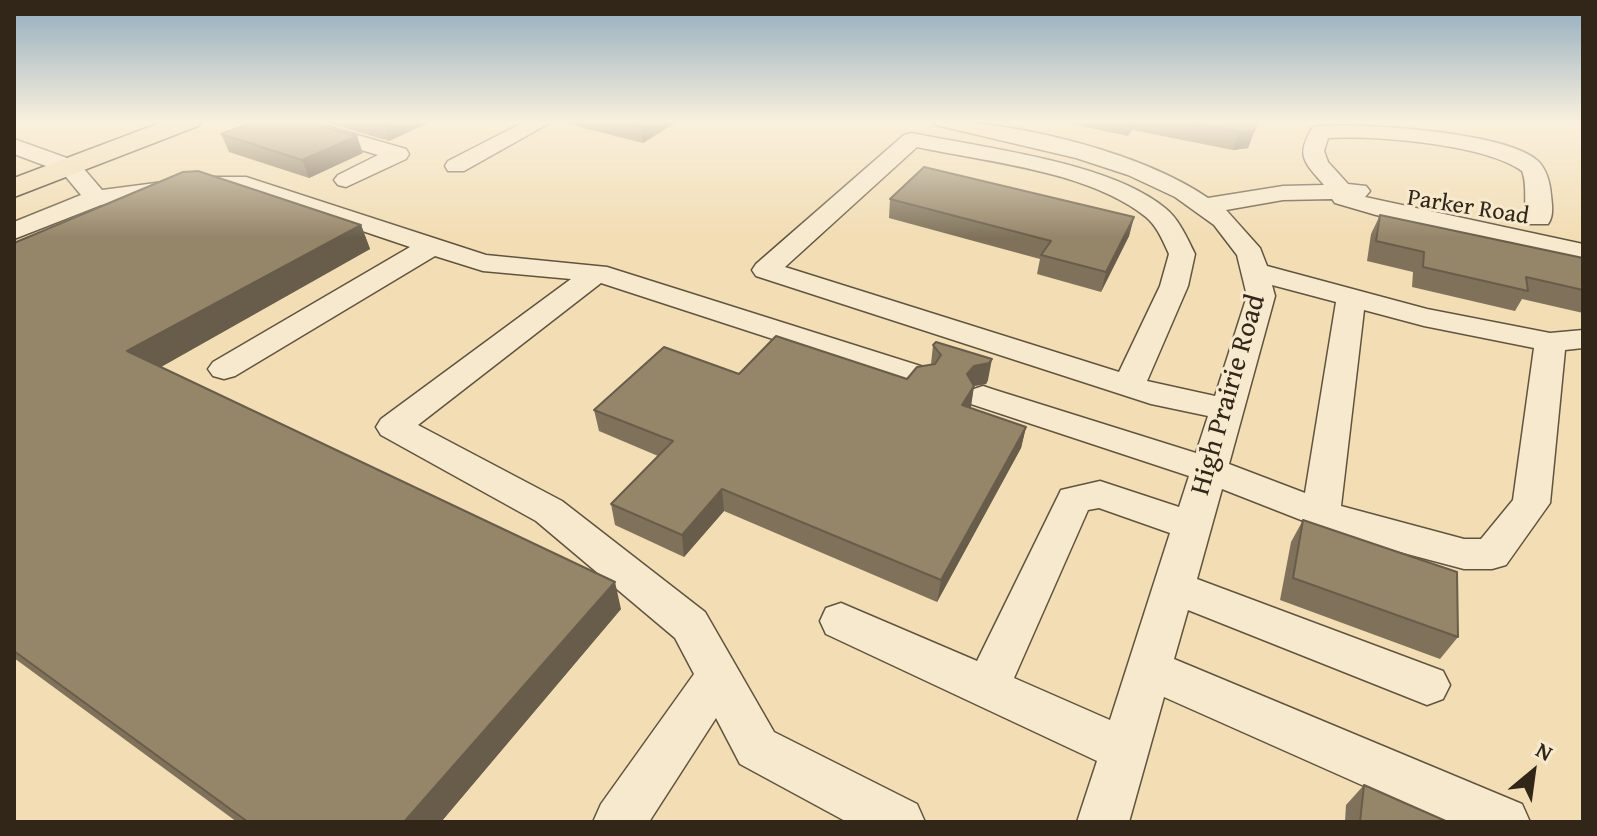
<!DOCTYPE html>
<html>
<head>
<meta charset="utf-8">
<style>
  body { margin:0 }
  #map { position:relative; width:1597px; height:836px; overflow:hidden; background:#f2ddb4; font-family:"Gentium Book Plus",serif }
  canvas { display:block }
  .frame { position:absolute; inset:0; border:16px solid #312618; pointer-events:none }
  .north { position:absolute; left:1493px; top:732px; width:80px; height:80px; -webkit-text-stroke:6px #f7e9ce; paint-order:stroke; rotate:29deg; font-size:22px; font-weight:700; line-height:32px; text-align:center; color:#312618 }
  .north::after { content:''; display:block; margin:auto; width:28px; height:36px; background:#312618; clip-path:polygon(50% 0,100% 100%,50% 72%,0 100%) }
</style>
</head>
<body>
<div id="map">
<canvas width="1597" height="836"></canvas>
<div class="frame"></div>
<div class="north">N</div>
</div>
<script>
const c = document.querySelector('canvas').getContext('2d');
c.lineJoin = 'round';
function stroke(path, color, width, dash) { c.strokeStyle = color; c.lineWidth = width; c.lineCap = dash ? 'butt' : 'round'; c.setLineDash(dash || []); c.stroke(path); }
function paint(path, color) { c.fillStyle = color; c.fill(path, 'evenodd'); }
function drawText(font, color, halo, rows, align = 'center') {
  c.font = font + ' "Gentium Book Plus",serif'; c.lineWidth = 6; c.setLineDash([]); c.textBaseline = 'middle'; c.strokeStyle = halo; c.fillStyle = color; for (const [text, x, y, turn = 0] of rows) {
    c.save(); c.translate(x, y); c.rotate((+turn || 0) * Math.PI / 180); c.textAlign = isNaN(turn) ? turn : align; if (halo) c.strokeText(text, 0, 0); c.fillText(text, 0, 0); c.restore();
  }
}
const minor = new Path2D(`
  M 276,121 L 309,121 L 406,149 L 409,154 L 406,159 L 346,187 L 338,185 L 334,180 L 338,175 L 378,155 L 279,125 Z
  M 526,121 L 553,121 L 464,171 L 448,171 L 445,166 L 448,161 Z
  M 933,121 C 1014,121 1141,152 1208,198 L 1283,186 L 1324,185 C 1304,162 1295,155 1313,127 L 1321,126 C 1364,123 1507,132 1538,161 C 1547,170 1550,183 1551,195 C 1552,205 1554,216 1548,224 L 1530,224 C 1521,210 1529,188 1522,171 C 1485,144 1374,135 1328,138 L 1324,151 L 1328,162 L 1348,184 L 1366,186 L 1370,191 L 1365,197 L 1583,244 L 1583,260 L 1376,215 L 1335,203 L 1332,199 L 1283,200 L 1226,210 L 1260,248 L 1267,266 L 1427,309 L 1550,333 L 1583,330 L 1583,348 L 1565,350 L 1550,503 L 1506,565 L 1492,569 L 1464,569 L 1347,538 L 1222,489 L 1197,579 L 1443,671 L 1450,685 L 1443,699 L 1427,705 L 1188,610 L 1174,659 L 1522,804 L 1530,822 L 1445,822 L 1164,697 L 1129,822 L 1077,822 L 1097,761 L 826,634 L 820,621 L 826,608 L 841,603 L 977,661 L 1061,490 L 1100,481 L 1179,507 L 1189,476 L 971,404 L 966,397 L 971,390 L 983,386 L 995,390 L 1196,453 L 1208,416 L 1151,404 L 756,276 L 752,270 L 756,264 L 904,135 L 912,133 C 983,148 1110,162 1165,208 C 1179,219 1187,238 1195,254 L 1188,286 L 1147,381 L 1215,396 L 1247,296 L 1237,255 L 1214,225 L 1175,197 L 1128,175 L 1076,158 L 936,125 ZM 917,147 C 987,162 1089,171 1146,217 C 1157,226 1163,241 1169,254 L 1160,286 L 1119,372 L 785,267 ZM 1272,285 L 1336,302 L 1305,493 L 1229,464 L 1275,296 ZM 1364,310 L 1424,326 L 1534,348 L 1513,500 L 1481,539 L 1464,539 L 1341,506 ZM 1099,508 L 1170,533 L 1110,720 L 1014,678 L 1088,510 Z
  M 14,139 L 78,162 L 102,190 L 202,177 L 246,177 L 486,255 L 607,267 L 930,369 L 935,376 L 930,383 L 919,386 L 908,383 L 601,283 L 418,425 L 562,501 L 705,612 L 774,732 L 917,804 L 925,822 L 847,822 L 740,764 L 716,718 L 649,822 L 593,822 L 601,804 L 694,674 L 675,638 L 536,521 L 381,435 L 376,427 L 381,419 L 571,279 L 483,271 L 435,256 L 235,376 L 224,379 L 213,376 L 208,369 L 213,362 L 410,247 L 244,191 L 202,191 L 101,205 L 14,239 L 14,222 L 81,195 L 62,172 L 14,154 Z`);
const major = new Path2D(`
  M 165,121 L 202,121 L 198,126 L 14,197 L 14,178 Z`);
stroke(minor, '#61543f', 3);
stroke(major, '#312618', 3);
paint(minor, '#f7e9ce');
paint(major, '#f2ddb4');
paint(new Path2D(`
  M 321,121 L 432,121 L 389,141 Z
  M 556,121 L 678,121 L 643,143 Z
  M 1066,121 L 1258,121 L 1248,148 L 1233,150 L 1132,130 L 1128,136 L 1066,123 Z
  M 221,134 L 363,153 L 309,178 L 229,152 Z
  M 890,199 L 1134,217 L 1129,236 L 1101,292 L 1037,274 L 1040,259 L 889,218 Z
  M 1380,215 L 1583,258 L 1583,313 L 1522,299 L 1515,311 L 1412,287 L 1413,272 L 1367,261 L 1371,234 Z
  M 361,225 L 370,249 L 161,367 L 621,609 L 441,822 L 237,822 L 14,658 L 14,243 Z
  M 933,345 L 988,380 L 986,384 L 974,386 L 970,408 L 1026,427 L 1021,448 L 937,602 L 724,511 L 684,557 L 615,525 L 611,504 L 658,456 L 599,431 L 594,410 L 739,374 L 907,379 L 931,364 Z
  M 1303,520 L 1458,637 L 1440,659 L 1280,600 L 1291,542 Z
  M 1364,785 L 1448,822 L 1345,822 L 1346,805 Z`), '#80725a');
paint(new Path2D(`
  M 390,121 L 432,121 L 389,141 L 384,124 Z
  M 648,121 L 678,121 L 643,143 L 641,126 Z
  M 1132,121 L 1135,121 L 1132,130 L 1128,136 Z
  M 1258,121 L 1248,148 L 1233,150 L 1239,132 Z
  M 357,136 L 363,153 L 309,178 L 302,160 Z
  M 1134,217 L 1129,236 L 1101,292 L 1106,272 Z
  M 361,225 L 370,249 L 143,377 L 127,351 Z
  M 992,359 L 988,380 L 986,384 L 974,386 L 971,407 L 959,426 L 967,374 L 974,366 Z
  M 1026,427 L 1021,448 L 937,602 L 941,580 Z
  M 722,489 L 724,511 L 684,557 L 682,535 Z
  M 615,582 L 621,609 L 441,822 L 404,822 Z`), '#685d4a');
const building = new Path2D(`
  M 256,121 L 303,121 L 357,136 L 302,160 L 221,134 Z
  M 622,121 L 648,121 L 641,126 Z
  M 1181,121 L 1258,121 L 1254,131 L 1239,132 Z
  M 924,167 L 1134,217 L 1106,272 L 1041,255 L 1051,241 L 890,199 Z
  M 198,171 L 361,225 L 127,351 L 615,582 L 404,822 L 248,822 L 14,651 L 14,243 L 183,172 Z
  M 1380,215 L 1583,258 L 1583,290 L 1526,277 L 1528,291 L 1423,267 L 1424,252 L 1376,241 Z
  M 776,336 L 907,379 L 917,367 L 935,364 L 941,355 L 933,345 L 936,342 L 992,359 L 989,363 L 974,366 L 967,374 L 974,386 L 962,405 L 1026,427 L 941,580 L 722,489 L 682,535 L 611,504 L 673,441 L 594,410 L 664,347 L 739,374 Z
  M 1303,520 L 1457,572 L 1458,637 L 1293,578 Z
  M 1364,785 L 1448,822 L 1360,822 Z`);
paint(building, '#958569');
stroke(building, '#685d4a', 2);
const sky = c.createLinearGradient(0, 0, 0, 238);
sky.addColorStop(0, '#91acbe');
sky.addColorStop(0.51, '#f9f0dd');
sky.addColorStop(1, '#f9f0dd00');
c.fillStyle = sky;
c.fillRect(0, 0, 1597, 238);
drawText('24px', '#312618', '#f7e9ce', [
  ["Parker Road",1468,208,9]
]);
drawText('28px', '#312618', '#f7e9ce', [
  ["High Prairie Road",1229,395,-74]
]);
</script>
</body>
</html>
